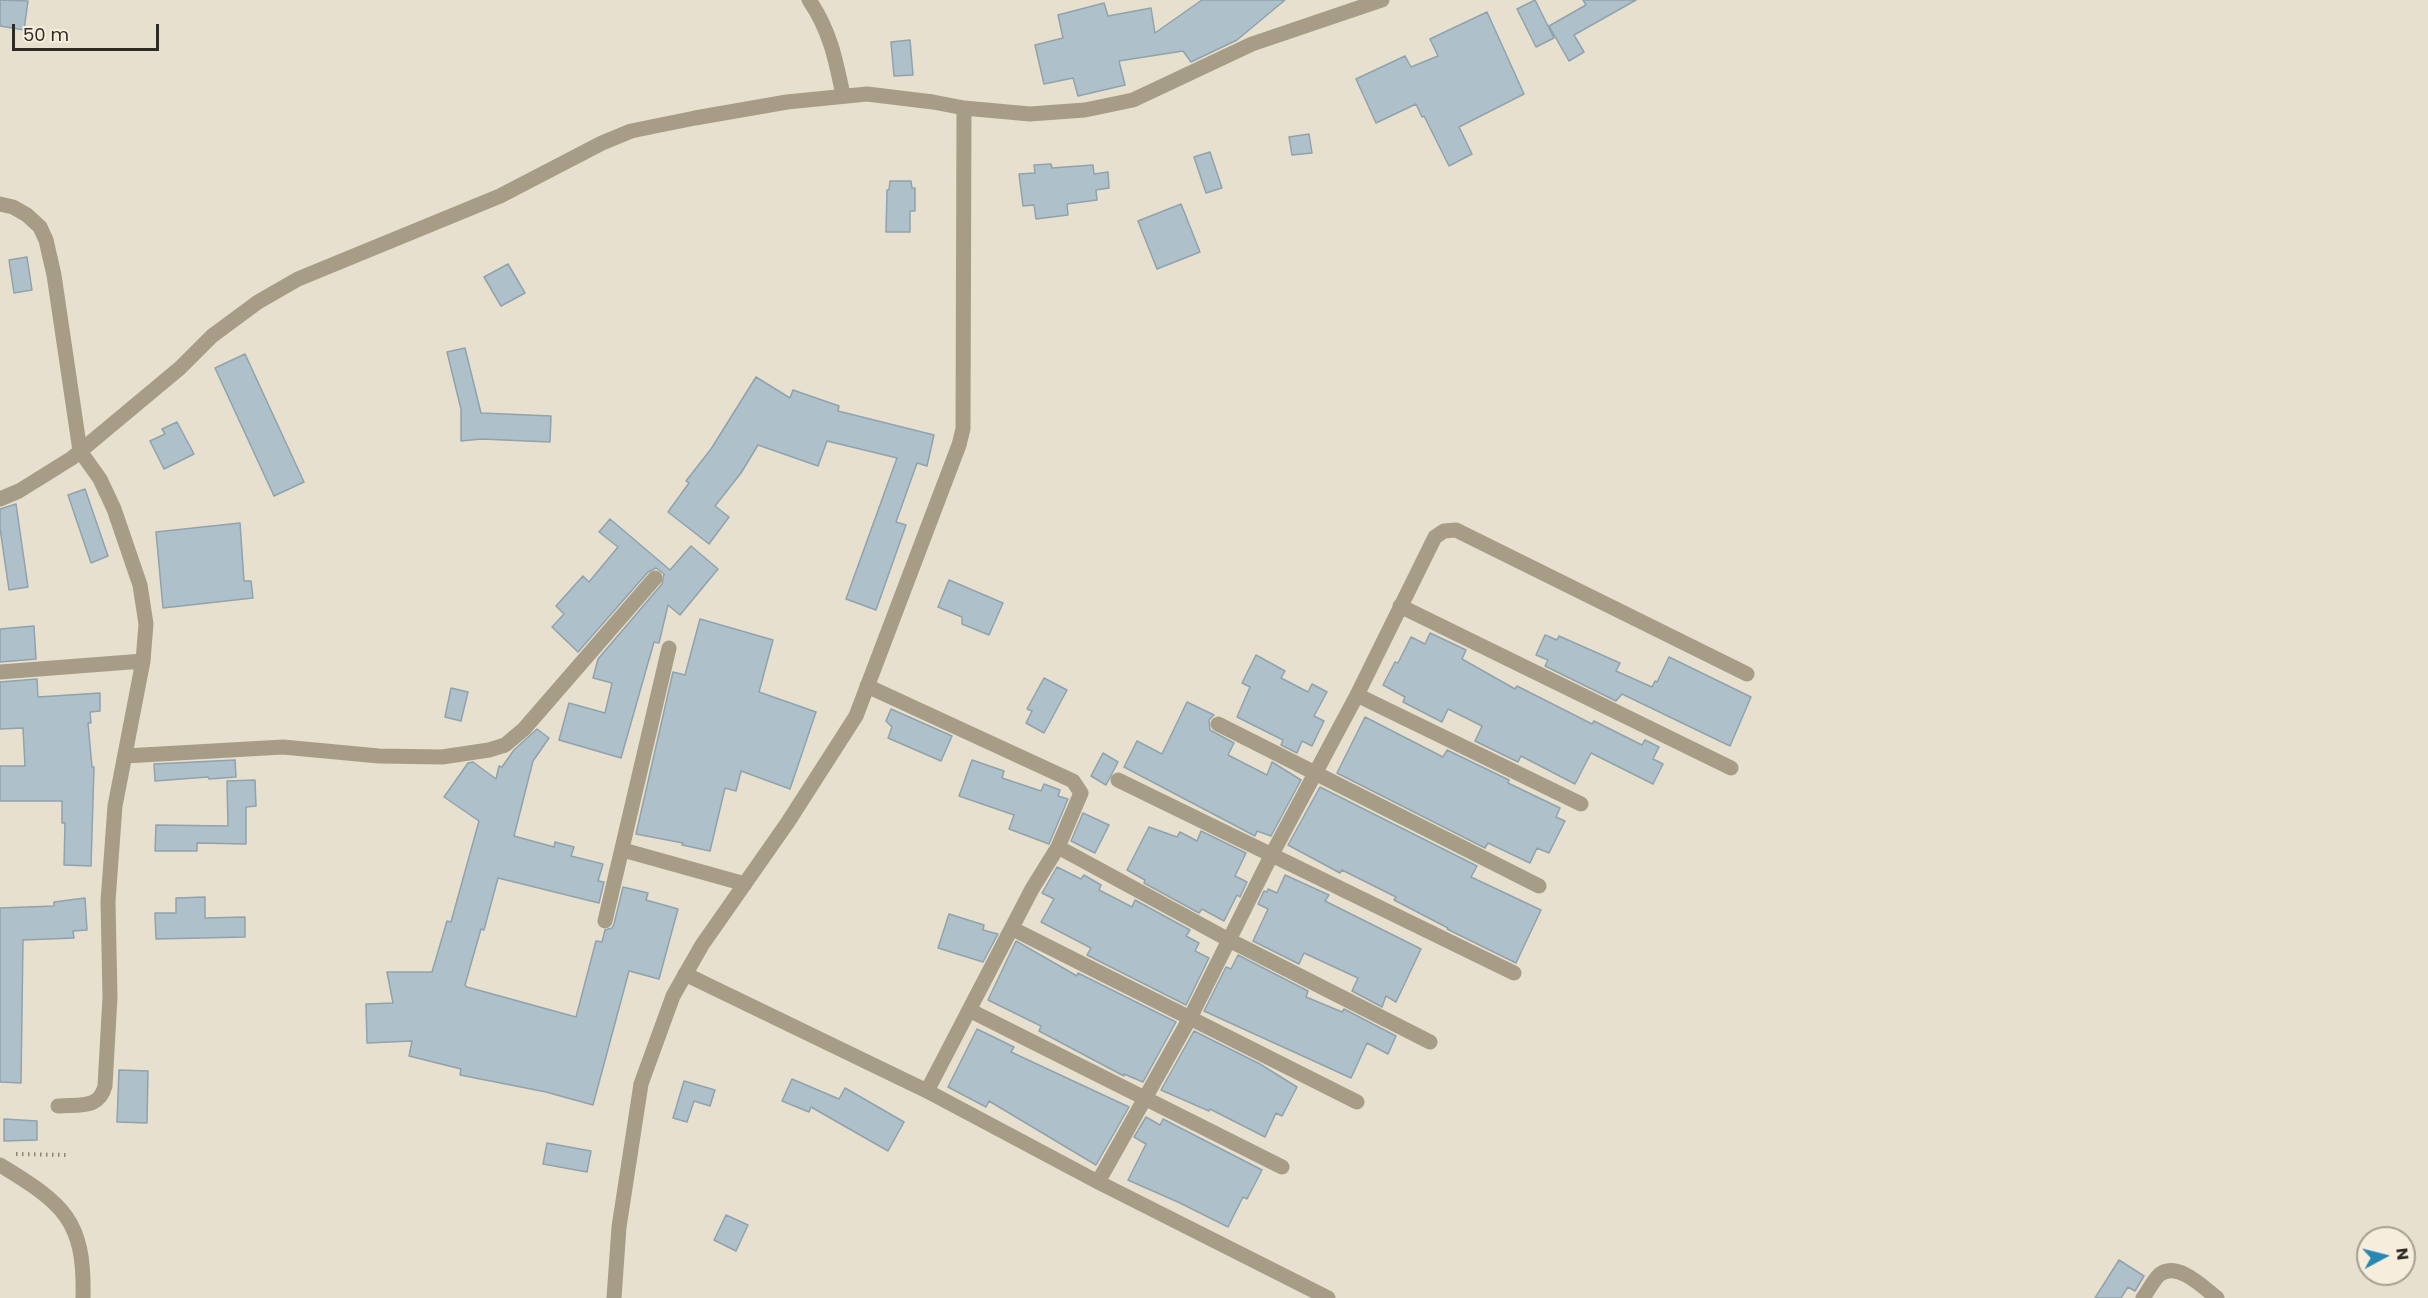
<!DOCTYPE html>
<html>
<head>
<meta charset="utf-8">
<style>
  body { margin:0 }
  #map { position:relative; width:2428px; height:1298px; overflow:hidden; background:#e8e0cf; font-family:Poppins,sans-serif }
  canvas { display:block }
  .north { position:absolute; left:2356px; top:1226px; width:60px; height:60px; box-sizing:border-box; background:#f6eddc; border:2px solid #a69f92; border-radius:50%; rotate:83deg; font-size:16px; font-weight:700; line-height:24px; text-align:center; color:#2e2b24 }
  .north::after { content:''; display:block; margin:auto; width:21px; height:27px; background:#2789b3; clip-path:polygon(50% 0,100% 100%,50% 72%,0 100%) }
  .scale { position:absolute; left:12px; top:24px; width:147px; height:27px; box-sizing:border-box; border:3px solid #2e2b24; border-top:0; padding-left:8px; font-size:18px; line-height:21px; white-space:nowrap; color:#2e2b24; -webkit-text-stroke:4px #f6eddc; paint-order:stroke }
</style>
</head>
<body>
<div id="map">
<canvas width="2428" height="1298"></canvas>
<div class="north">N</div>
<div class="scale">50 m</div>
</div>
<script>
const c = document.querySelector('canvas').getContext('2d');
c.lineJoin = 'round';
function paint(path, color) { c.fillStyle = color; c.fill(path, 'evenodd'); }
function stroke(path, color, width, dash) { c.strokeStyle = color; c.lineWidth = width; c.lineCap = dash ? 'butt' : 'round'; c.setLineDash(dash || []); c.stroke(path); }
const building = new Path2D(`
  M 0,0 L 28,1 L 24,30 L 0,26 Z
  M 1202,0 L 1285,0 L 1237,40 L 1191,62 L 1183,51 L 1119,61 L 1125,85 L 1078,96 L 1073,78 L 1044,84 L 1035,45 L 1063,38 L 1058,15 L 1104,3 L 1108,16 L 1151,8 L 1155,33 Z
  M 1535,0 L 1554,38 L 1536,47 L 1517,9 Z
  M 1583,0 L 1636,0 L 1574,35 L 1584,52 L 1569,61 L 1549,26 L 1586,5 Z
  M 1487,12 L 1524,94 L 1459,127 L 1472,154 L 1449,166 L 1424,116 L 1422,117 L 1416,104 L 1376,123 L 1356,79 L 1405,56 L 1411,67 L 1438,56 L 1430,39 Z
  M 910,40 L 913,75 L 894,76 L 891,42 Z
  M 1309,134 L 1312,153 L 1292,155 L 1289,137 Z
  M 1210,152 L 1222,188 L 1206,193 L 1194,157 Z
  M 1051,164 L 1052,168 L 1093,165 L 1094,174 L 1108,172 L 1109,188 L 1096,190 L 1097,200 L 1067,204 L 1068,215 L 1036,219 L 1034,205 L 1023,206 L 1019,174 L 1035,173 L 1034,165 Z
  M 890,181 L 911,181 L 912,188 L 915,188 L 915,211 L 910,211 L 910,232 L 886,232 L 887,190 L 889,190 Z
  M 1181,204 L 1200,252 L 1157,269 L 1138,221 Z
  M 27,257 L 32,290 L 14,293 L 9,260 Z
  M 508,264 L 525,293 L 501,306 L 484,277 Z
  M 465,348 L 481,413 L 551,416 L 550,442 L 481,439 L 461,441 L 461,409 L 447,352 Z
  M 245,354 L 304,482 L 274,496 L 215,368 Z
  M 756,377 L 790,398 L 793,390 L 839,406 L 838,411 L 934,435 L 927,466 L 917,463 L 896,522 L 906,525 L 876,610 L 846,599 L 897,458 L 827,441 L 818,466 L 758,445 L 741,473 L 715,506 L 729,517 L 709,544 L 668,512 L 689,483 L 686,481 L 711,449 Z
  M 177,422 L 194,454 L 164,469 L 150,441 L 165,434 L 162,429 Z
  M 85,489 L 108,556 L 91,563 L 68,495 Z
  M 16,504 L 28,587 L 9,590 L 0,528 L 0,509 Z
  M 610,519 L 670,570 L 691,546 L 718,569 L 680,615 L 668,605 L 659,643 L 654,642 L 621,758 L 559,740 L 569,703 L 605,713 L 612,683 L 593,678 L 598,659 L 662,584 L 664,574 L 656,568 L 648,572 L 578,652 L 552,627 L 564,614 L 556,606 L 583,576 L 589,582 L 618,547 L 599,532 Z
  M 240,523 L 244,581 L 251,581 L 253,598 L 163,608 L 156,532 Z
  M 949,580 L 1003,603 L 989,635 L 962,624 L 962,617 L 938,607 Z
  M 700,619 L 773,640 L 759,692 L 816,712 L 790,789 L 741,771 L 736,791 L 725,788 L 710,851 L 682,845 L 683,843 L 636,834 L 673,672 L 685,675 Z
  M 34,626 L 36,659 L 0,662 L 0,629 Z
  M 1430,633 L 1466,650 L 1462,659 L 1515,689 L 1517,686 L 1592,724 L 1594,721 L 1642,745 L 1645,740 L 1659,747 L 1653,759 L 1663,764 L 1653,784 L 1591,753 L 1575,784 L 1521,756 L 1518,762 L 1475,741 L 1482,726 L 1448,709 L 1442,722 L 1403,702 L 1405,697 L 1383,685 L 1395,662 L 1398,663 L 1411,637 L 1425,644 Z
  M 1545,635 L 1557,640 L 1559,636 L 1620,663 L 1616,671 L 1652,687 L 1655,681 L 1657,682 L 1669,657 L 1751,697 L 1730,746 L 1622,694 L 1616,701 L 1545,666 L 1548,660 L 1536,655 Z
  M 1256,655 L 1285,671 L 1281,678 L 1308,692 L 1312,684 L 1327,692 L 1314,716 L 1324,721 L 1312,746 L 1302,741 L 1297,753 L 1281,745 L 1283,740 L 1237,717 L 1250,687 L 1242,683 Z
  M 1044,678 L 1067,690 L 1044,733 L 1026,723 L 1032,711 L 1027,709 Z
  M 37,679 L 38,697 L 100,693 L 100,711 L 90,712 L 91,723 L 88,723 L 92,767 L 94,767 L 91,866 L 64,865 L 65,823 L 62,823 L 62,801 L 0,801 L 0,766 L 25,766 L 23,728 L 0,729 L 0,682 Z
  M 451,688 L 468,692 L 461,721 L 445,717 Z
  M 1187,702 L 1214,715 L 1209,720 L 1210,730 L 1234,743 L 1228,755 L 1267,775 L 1272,762 L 1301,780 L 1271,836 L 1257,831 L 1255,836 L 1124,767 L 1137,741 L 1162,754 Z
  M 891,709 L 952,736 L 941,761 L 888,738 L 892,727 L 886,721 Z
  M 1365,717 L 1443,757 L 1447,750 L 1509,780 L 1508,783 L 1560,808 L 1556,817 L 1565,821 L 1549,853 L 1537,848 L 1530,863 L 1488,843 L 1485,848 L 1337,773 Z
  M 537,729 L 549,738 L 533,761 L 514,836 L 554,847 L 555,842 L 574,847 L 571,856 L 603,864 L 598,881 L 604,882 L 599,903 L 498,878 L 484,930 L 481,929 L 465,985 L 467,987 L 576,1017 L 596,941 L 602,942 L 605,930 L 612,928 L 614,924 L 623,887 L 648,893 L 646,900 L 678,909 L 659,979 L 629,971 L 593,1105 L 546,1092 L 460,1075 L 461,1069 L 409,1056 L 412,1041 L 367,1043 L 366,1004 L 393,1003 L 387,972 L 432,972 L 447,921 L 451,922 L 479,821 L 444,797 L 468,763 L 473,762 L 496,779 L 499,766 L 502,767 L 514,750 Z
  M 1103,753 L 1118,762 L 1106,785 L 1091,776 Z
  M 235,760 L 236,777 L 209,779 L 208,777 L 155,781 L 154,764 Z
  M 972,760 L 1004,771 L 1002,778 L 1041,791 L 1044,784 L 1060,790 L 1058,796 L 1068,799 L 1049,844 L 1009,829 L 1014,815 L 959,796 Z
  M 255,780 L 256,806 L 246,807 L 246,844 L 197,843 L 197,851 L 155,851 L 156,825 L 228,826 L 227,781 Z
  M 1320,787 L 1477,866 L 1471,877 L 1541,910 L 1516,963 L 1447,929 L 1448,928 L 1394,900 L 1396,897 L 1342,870 L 1340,873 L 1288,845 Z
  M 1083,813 L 1109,825 L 1095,853 L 1071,841 Z
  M 1149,827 L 1177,837 L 1180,832 L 1197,841 L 1201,831 L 1246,853 L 1235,876 L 1247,882 L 1240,897 L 1237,895 L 1224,921 L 1202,909 L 1199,913 L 1144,883 L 1145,880 L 1127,870 Z
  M 1057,867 L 1081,879 L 1084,875 L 1101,885 L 1099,890 L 1132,907 L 1135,900 L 1190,930 L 1186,936 L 1199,943 L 1195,951 L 1209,958 L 1186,1005 L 1087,955 L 1091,948 L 1041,922 L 1054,899 L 1042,893 Z
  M 1285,875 L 1329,895 L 1325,901 L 1421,949 L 1396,1002 L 1386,996 L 1382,1007 L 1352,991 L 1358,978 L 1304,953 L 1299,964 L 1253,941 L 1268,909 L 1258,904 L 1264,891 L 1267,892 L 1268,889 L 1277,893 Z
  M 205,897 L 205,918 L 245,917 L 245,937 L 156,939 L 155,913 L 176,913 L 176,898 Z
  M 85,898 L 87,930 L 73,931 L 74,938 L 23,940 L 21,1083 L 0,1082 L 0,908 L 54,906 L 54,902 Z
  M 949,914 L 984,925 L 983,930 L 998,934 L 983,962 L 938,948 Z
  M 1016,941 L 1077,976 L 1078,973 L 1176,1022 L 1143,1082 L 1124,1074 L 1124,1076 L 1039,1031 L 1041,1026 L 988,1000 Z
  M 1238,955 L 1308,991 L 1306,997 L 1342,1012 L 1344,1009 L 1396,1036 L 1388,1054 L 1367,1043 L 1351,1078 L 1204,1011 L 1226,967 L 1231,969 Z
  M 977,1029 L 1014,1047 L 1011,1052 L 1129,1107 L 1096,1165 L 989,1101 L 986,1107 L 948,1087 Z
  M 1194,1031 L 1260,1064 L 1297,1087 L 1282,1116 L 1276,1113 L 1265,1137 L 1210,1109 L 1209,1111 L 1161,1090 Z
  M 119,1070 L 148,1071 L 147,1123 L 117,1122 Z
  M 792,1079 L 839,1099 L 845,1088 L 904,1122 L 888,1151 L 811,1107 L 809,1112 L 782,1101 Z
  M 684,1081 L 715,1090 L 710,1106 L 694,1101 L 687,1122 L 673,1118 Z
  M 1146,1117 L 1160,1125 L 1163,1119 L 1262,1170 L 1247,1199 L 1243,1197 L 1228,1227 L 1180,1203 L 1128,1180 L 1146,1144 L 1134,1137 Z
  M 4,1119 L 37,1121 L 37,1140 L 4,1141 Z
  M 547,1143 L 591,1151 L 587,1172 L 543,1164 Z
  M 726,1215 L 748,1225 L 736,1251 L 714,1240 Z
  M 2119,1260 L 2144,1276 L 2135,1291 L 2128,1287 L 2121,1298 L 2095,1298 Z`);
paint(building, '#aec1cb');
stroke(building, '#90a2ac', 1.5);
stroke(new Path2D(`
  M 16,1154 L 66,1155`), '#8c867a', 4, [1.5, 4.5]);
stroke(new Path2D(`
  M 809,0 C 830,30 836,61 843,95
  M 0,204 L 13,207 L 27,215 L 40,227 L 46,240 L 54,275 L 80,451 L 100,479 L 114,509 L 140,585 L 146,624 L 143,661 L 115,806 L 108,901 L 110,997 L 105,1086 C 99,1110 78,1104 58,1106
  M 0,499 L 19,491 L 72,458 L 180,368 L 212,336 L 258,302 L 298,279 L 500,196 L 602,143 L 631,131 L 695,118 L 787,102 L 867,94 L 933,102 L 964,108 L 1030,114 L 1085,110 L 1133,100 L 1252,44 L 1382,0
  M 1400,606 L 1731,768
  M 0,672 L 143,661
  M 867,686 L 1073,781 L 1081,793 L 1058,847 L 1032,889 L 927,1091
  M 1357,695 L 1581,804
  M 1218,724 L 1539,886
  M 125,756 L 283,747 L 379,756 L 442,757 L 489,750 L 505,745 L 524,729 L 655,578
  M 1118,780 L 1514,973
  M 1058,847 L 1229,940 L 1430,1042
  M 623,850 L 745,884
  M 605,921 L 669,648
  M 1013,929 L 1357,1102
  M 685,974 L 927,1091 L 1098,1182 L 1328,1298
  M 969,1010 L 1282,1167
  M 0,1165 C 64,1204 85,1220 83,1298
  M 1098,1182 L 1190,1018 L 1271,856 L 1357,695 L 1435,537 L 1444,531 L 1456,530 L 1747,674
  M 614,1298 L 619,1227 L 641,1084 L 673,996 L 702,945 L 788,822 L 856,716 L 959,445 L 963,429 L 964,108
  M 2143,1298 C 2148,1291 2153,1281 2159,1275 C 2177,1260 2204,1288 2217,1298`), '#a79d87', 15);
</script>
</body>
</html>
